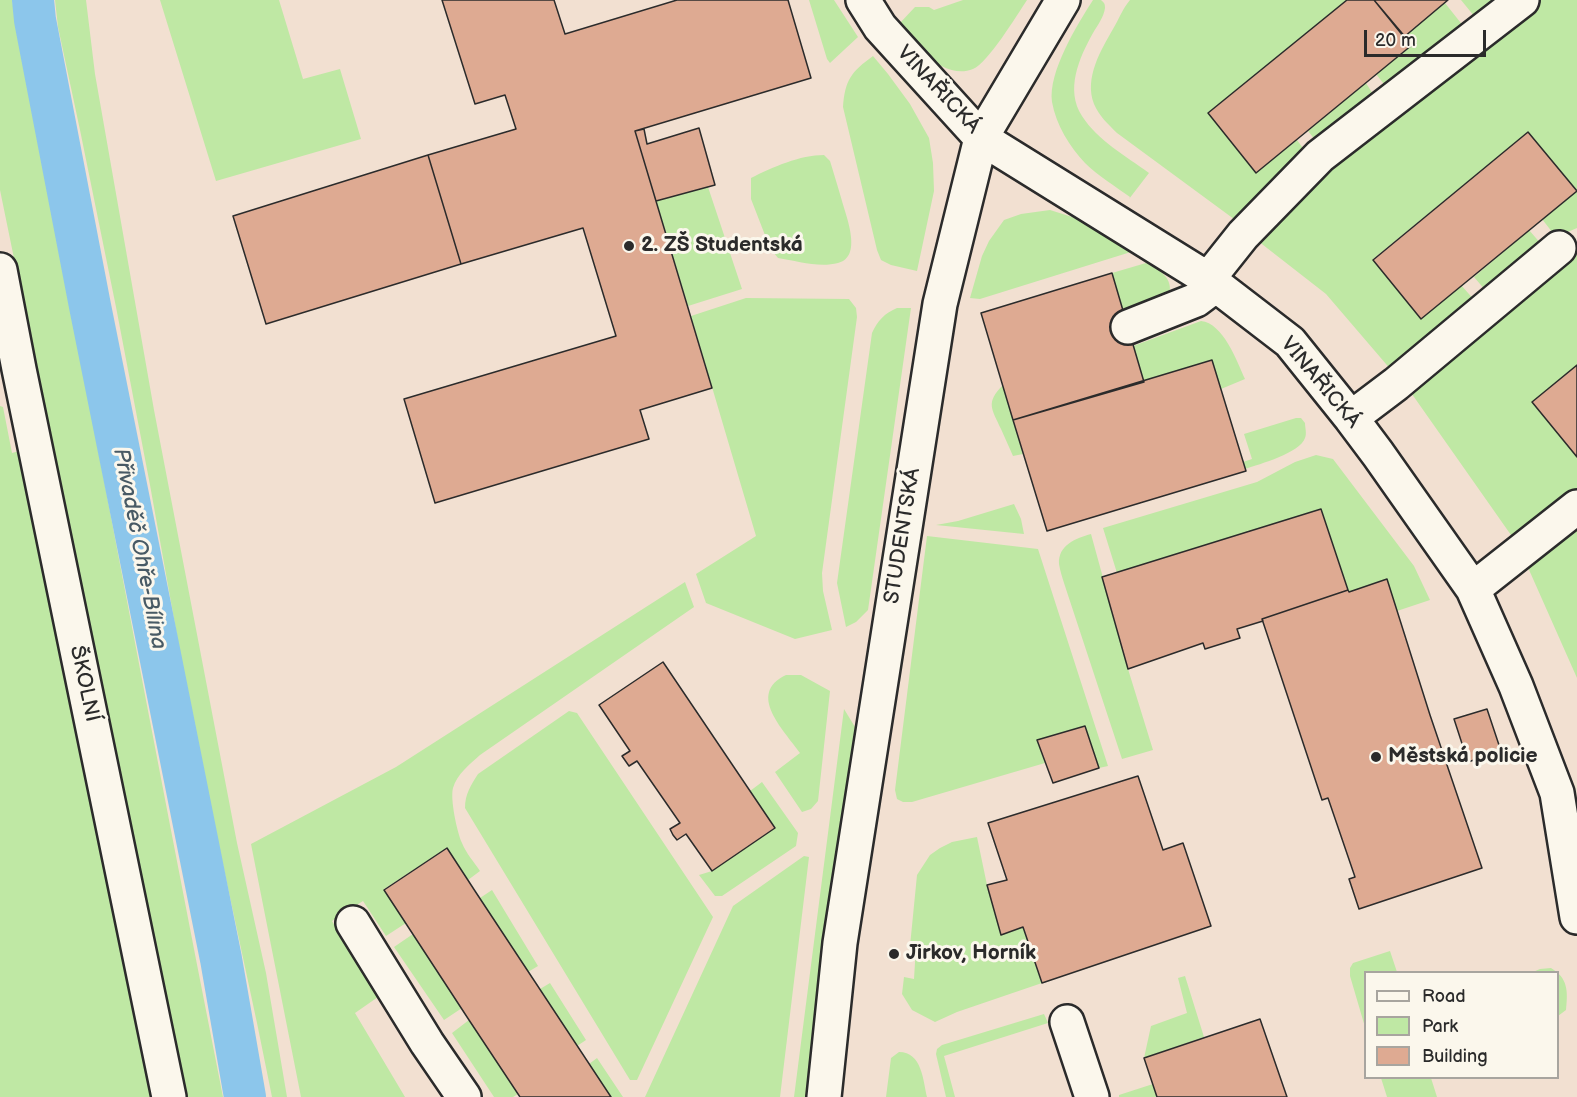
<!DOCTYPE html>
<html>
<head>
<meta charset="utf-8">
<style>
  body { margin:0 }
  #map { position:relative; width:1577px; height:1097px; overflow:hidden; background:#f2e0d1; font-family:"Balsamiq Sans",sans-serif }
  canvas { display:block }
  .legend { position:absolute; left:1364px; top:971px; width:195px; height:108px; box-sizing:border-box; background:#fbf7ec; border:2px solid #a8a59f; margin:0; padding:8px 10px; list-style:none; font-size:18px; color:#2b2b2b }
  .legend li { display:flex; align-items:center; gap:12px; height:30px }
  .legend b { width:30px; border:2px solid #a8a59f }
  .scale { position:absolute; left:1364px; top:30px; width:122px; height:27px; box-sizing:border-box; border:3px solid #2b2b2b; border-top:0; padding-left:8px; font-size:18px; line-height:21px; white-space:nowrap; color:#2b2b2b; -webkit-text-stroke:4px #fbf7ec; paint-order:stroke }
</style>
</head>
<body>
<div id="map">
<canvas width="1577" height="1097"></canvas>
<ul class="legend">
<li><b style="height:8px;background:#fbf7ec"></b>Road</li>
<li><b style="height:16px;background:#bfe8a4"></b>Park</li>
<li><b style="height:16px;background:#deaa92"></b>Building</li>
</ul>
<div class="scale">20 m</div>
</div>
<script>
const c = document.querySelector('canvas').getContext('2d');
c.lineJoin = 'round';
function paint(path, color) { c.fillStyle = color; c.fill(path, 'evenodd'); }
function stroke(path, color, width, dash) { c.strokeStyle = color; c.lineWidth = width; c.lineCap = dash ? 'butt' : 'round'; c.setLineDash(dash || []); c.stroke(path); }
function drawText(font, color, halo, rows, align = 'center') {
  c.font = font + ' "Balsamiq Sans",sans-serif'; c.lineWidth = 6; c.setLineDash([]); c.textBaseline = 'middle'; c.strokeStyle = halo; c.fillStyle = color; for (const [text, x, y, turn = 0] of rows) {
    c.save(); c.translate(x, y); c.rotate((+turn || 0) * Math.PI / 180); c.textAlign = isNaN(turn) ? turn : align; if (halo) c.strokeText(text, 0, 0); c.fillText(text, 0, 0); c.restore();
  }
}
paint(new Path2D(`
  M 0,0 L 12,0 C 83,366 151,732 223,1097 L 183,1097 L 59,478 L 0,190 Z
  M 55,0 L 86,0 L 95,74 L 154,410 L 237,843 L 266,973 L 287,1097 L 272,1097 L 257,1023 L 193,725 L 150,485 L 116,307 L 80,130 L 58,27 Z
  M 160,0 L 279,0 L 303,79 L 340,69 L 361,139 L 216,181 Z
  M 809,0 L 834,0 L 858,37 L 830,63 L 827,59 Z
  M 963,0 L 1027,0 C 1017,15 988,63 973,69 C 956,76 939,66 926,56 C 915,48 907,34 899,24 L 915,7 L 929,7 L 934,10 Z
  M 1093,0 L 1101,0 C 1104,3 1105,3 1105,8 C 1104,17 1097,26 1093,33 C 1079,58 1065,90 1082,116 C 1098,141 1126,156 1149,173 L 1129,199 L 1130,197 C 1115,186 1098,176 1085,163 C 1070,147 1056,125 1052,102 C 1048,72 1077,25 1093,0 Z
  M 1130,0 L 1347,0 L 1208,113 L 1256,173 L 1297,140 L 1308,155 L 1238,222 L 1117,133 C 1108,124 1099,116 1094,104 C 1084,78 1101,50 1113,29 C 1119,19 1123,8 1130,0 Z
  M 1461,0 L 1506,0 L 1479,22 Z
  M 1539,0 L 1577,0 L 1577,228 L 1556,237 L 1542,219 L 1528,132 L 1373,259 L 1421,318 L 1461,285 L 1476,302 L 1392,371 L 1326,294 L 1258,241 L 1333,165 Z
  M 1445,3 L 1468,32 L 1391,93 L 1376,74 L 1411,46 L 1404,37 Z
  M 873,56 L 888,74 L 910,104 L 929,138 L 933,163 L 934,191 L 917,271 L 891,265 L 881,260 L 877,250 L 843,107 C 845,80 851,72 873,56 Z
  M 1366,83 L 1378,102 L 1320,146 L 1308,131 Z
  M 824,155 L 830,161 C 834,174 838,187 842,201 C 846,216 863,257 838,263 C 819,268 797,261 778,258 L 770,248 L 751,199 L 751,178 C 773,167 800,155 824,155 Z
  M 708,187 L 742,289 L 688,306 L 656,201 Z
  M 1050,210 L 1107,228 L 1134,251 L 980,299 L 970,298 L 982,256 L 989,241 L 1004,220 L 1021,214 Z
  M 1529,230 L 1542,245 L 1486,291 L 1474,277 Z
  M 1577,246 L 1577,495 L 1518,545 L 1407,387 Z
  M 1146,263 C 1160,270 1174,278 1169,296 L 1123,312 L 1112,273 Z
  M 746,298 L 849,299 L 856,308 L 857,317 L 822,573 L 823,591 L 832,630 L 795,639 L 706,603 L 696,574 L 756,536 L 691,316 Z
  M 897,308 L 911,308 L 868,610 L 856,622 L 846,627 L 837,583 L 872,333 C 878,320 884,314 897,308 Z
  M 1201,321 C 1223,323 1237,361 1245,379 L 1221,389 L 1212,360 L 1144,382 L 1133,346 Z
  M 1003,385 L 1023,454 L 1013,456 C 1009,447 1005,438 1001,429 C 992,409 985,403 1003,385 Z
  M 0,406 L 3,407 L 12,453 L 27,449 L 154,1097 L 0,1097 Z
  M 1296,418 L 1301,418 L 1305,423 C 1305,427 1307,434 1305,438 C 1300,453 1260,464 1245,469 L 1243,462 L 1252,459 L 1244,434 Z
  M 1316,455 L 1333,459 L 1414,566 L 1430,600 L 1397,611 L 1387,579 L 1349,592 L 1117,573 L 1103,528 L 1257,482 L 1295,462 Z
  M 1014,504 L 1021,519 L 1024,534 L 936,525 L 958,521 Z
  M 1577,521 L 1577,678 L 1526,563 Z
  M 1091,534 L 1128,669 L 1153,750 L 1122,759 L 1064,583 C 1062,577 1060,570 1059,564 C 1058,545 1076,538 1091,534 Z
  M 927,536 L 1038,549 L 1108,766 L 1099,768 L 1085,727 L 1037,740 L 1045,763 L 912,802 L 903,802 L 897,799 L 895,790 Z
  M 685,582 L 694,607 L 480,755 C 470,764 457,774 453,788 C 450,799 457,832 462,843 C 466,853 474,862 480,871 L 468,880 L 447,848 L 384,889 L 406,923 L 386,936 L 363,901 L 332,921 L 378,997 L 355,1013 L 405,1097 L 301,1097 L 251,844 L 396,767 Z
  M 786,675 L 801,675 L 830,691 L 818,801 L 811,809 L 802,812 L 775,772 L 800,753 C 784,730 746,694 786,675 Z
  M 844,709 L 855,727 L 808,1097 L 794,1097 Z
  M 569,711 L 577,713 L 713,917 L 637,1080 L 630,1080 L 465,808 C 465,794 471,785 478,774 Z
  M 762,782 L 798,833 L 796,846 L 722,896 L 715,896 L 699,875 L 712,871 L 775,828 L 750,791 Z
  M 977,837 L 987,885 L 1001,935 L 1023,927 L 1042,983 L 957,1012 L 935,1022 L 912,1010 L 902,994 L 904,977 L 914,979 L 916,946 L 910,946 L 917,875 L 930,855 L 940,848 L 952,842 Z
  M 804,856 L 809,857 L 780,1097 L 645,1097 L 733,906 Z
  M 492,890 L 538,966 L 528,972 L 480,898 Z
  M 413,934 L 462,1008 L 444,1020 L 394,947 Z
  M 1390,951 L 1397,972 L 1366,972 L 1365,1027 L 1350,976 L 1350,968 L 1353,963 Z
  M 1551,968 C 1568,978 1568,991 1566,1010 L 1558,1016 L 1558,972 L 1533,972 L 1540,969 Z
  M 1185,976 L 1204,1037 L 1144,1058 L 1151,1026 L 1187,1013 L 1178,978 Z
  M 550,983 L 586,1040 L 577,1046 L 540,989 Z
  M 1044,1014 L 1048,1023 L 944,1056 L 955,1097 L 946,1097 L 936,1054 L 937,1049 L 942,1045 Z
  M 469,1020 L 518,1094 L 513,1097 L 494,1097 L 452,1033 Z
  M 899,1052 C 922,1052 923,1080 927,1097 L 886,1097 L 891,1058 Z
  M 597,1058 L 623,1097 L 611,1097 L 589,1064 Z
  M 1381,1078 L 1431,1078 L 1437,1097 L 1387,1097 Z
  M 1153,1084 L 1157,1097 L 1119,1097 L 1119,1095 Z`), '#bfe8a4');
stroke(new Path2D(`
  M 33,0 L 35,20 L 90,306 L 221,959 L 245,1097`), '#8cc6eb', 42);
const building = new Path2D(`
  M 442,0 L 554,0 L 565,34 L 677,0 L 788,0 L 811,78 L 635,131 L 712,388 L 640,410 L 649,439 L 435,503 L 404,399 L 616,336 L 583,228 L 461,264 L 428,155 L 516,129 L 505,95 L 475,104 Z
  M 1347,0 L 1374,0 L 1412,45 L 1256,173 L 1208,113 Z
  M 1374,0 L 1448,0 L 1404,37 Z
  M 699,128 L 715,185 L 656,201 L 635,131 L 644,129 L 647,144 Z
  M 1528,132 L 1577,191 L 1421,319 L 1373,260 Z
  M 428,155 L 461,264 L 266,324 L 233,216 Z
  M 1112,273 L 1144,382 L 1013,420 L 981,313 Z
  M 1212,360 L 1246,471 L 1047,531 L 1013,420 Z
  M 1577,365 L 1577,457 L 1532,402 Z
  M 1321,509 L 1348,590 L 1262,619 L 1263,621 L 1237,629 L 1240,638 L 1205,649 L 1203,643 L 1128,669 L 1102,577 Z
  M 1387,579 L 1430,715 L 1482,868 L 1359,909 L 1349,879 L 1355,877 L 1328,798 L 1322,800 L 1262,619 L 1348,590 L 1349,592 Z
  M 663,662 L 775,828 L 712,871 L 686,834 L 677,840 L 673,835 L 670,829 L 680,823 L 637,761 L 629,766 L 622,756 L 630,751 L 599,705 Z
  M 1487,709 L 1501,751 L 1468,762 L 1454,719 Z
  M 1085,726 L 1099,768 L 1053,783 L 1037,740 Z
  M 1138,776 L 1163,850 L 1183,843 L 1211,926 L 1042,983 L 1023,927 L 1001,935 L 987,885 L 1007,880 L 988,823 Z
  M 447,848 L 475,891 L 611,1097 L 520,1097 L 469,1020 L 384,890 Z
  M 1260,1019 L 1287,1097 L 1157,1097 L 1144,1058 Z`);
paint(building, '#deaa92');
stroke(building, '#2b2b2b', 1.5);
const minor = new Path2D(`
  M 863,0 L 880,27 L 981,138 L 1208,279 L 1290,342 L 1351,418 L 1378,454 L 1473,589 L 1516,686 L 1557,793 L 1577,917
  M 0,270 L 19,369 L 169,1097
  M 1208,279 L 1243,235 L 1320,156 L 1522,0
  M 1128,327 L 1196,300 L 1216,285
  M 1351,418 L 1396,384 L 1559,248
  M 1473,589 L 1577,507
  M 353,923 L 427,1043 L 464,1097
  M 1067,1022 L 1092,1097
  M 824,1097 L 840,943 L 940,304 L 981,138 L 1063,0`);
stroke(minor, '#2b2b2b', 38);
stroke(minor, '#fbf7ec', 33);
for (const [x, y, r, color] of [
  [629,246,6,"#2b2b2b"],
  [1376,757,6,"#2b2b2b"],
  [894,954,6,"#2b2b2b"]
]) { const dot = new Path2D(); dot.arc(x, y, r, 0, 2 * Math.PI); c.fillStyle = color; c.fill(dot); stroke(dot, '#fbf7ec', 2); }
drawText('21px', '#2b2b2b', '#fbf7ec', [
  ["VINAŘICKÁ",938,90,47],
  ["VINAŘICKÁ",1320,383,50],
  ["STUDENTSKÁ",903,536,-81],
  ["ŠKOLNÍ",84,684,78]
]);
drawText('bold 21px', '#2b2b2b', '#fbf7ec', [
  ["2. ZŠ Studentská",641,246],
  ["Městská policie",1388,757],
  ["Jirkov, Horník",906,954]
], 'left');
drawText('italic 22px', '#485a65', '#fbf7ec', [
  ["Přivaděč Ohře-Bílina",139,549,79]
]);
</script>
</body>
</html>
